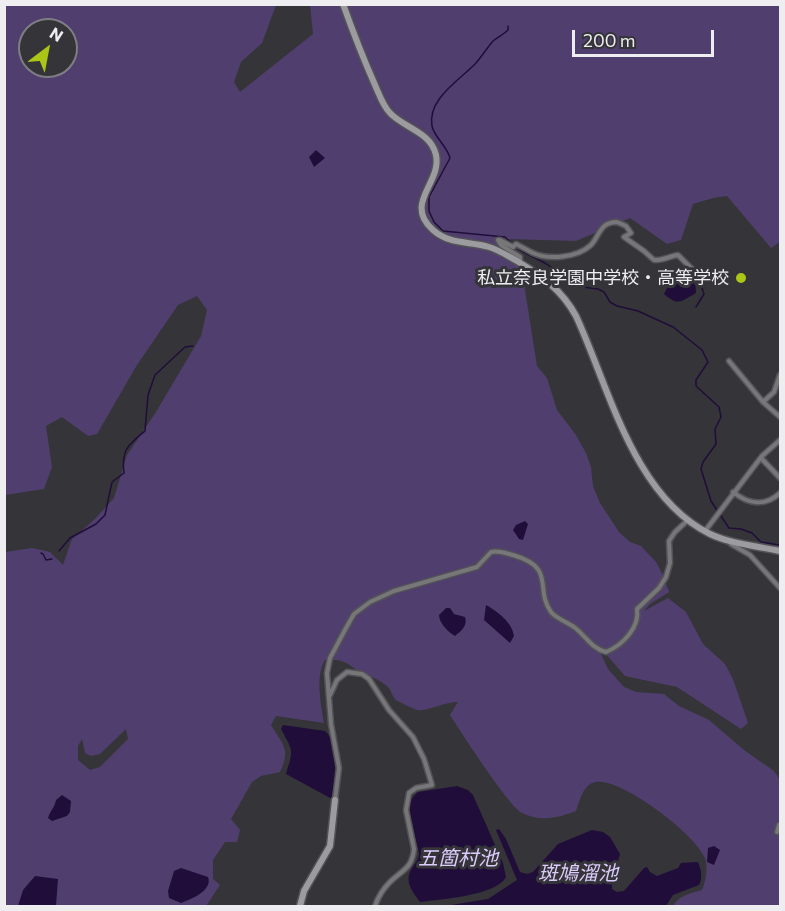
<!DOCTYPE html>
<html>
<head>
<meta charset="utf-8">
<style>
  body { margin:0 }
  #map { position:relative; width:785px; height:911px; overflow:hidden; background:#353439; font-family:Commissioner,sans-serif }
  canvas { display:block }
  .frame { position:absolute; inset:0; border:6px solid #eeedf0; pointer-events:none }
  .north { position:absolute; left:18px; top:18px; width:60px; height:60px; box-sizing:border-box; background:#353439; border:2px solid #7f7e82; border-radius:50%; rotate:32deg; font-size:16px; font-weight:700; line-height:24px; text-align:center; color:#eeedf0 }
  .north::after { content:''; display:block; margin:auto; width:21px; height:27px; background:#abc616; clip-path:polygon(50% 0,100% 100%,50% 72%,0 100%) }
  .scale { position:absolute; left:572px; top:30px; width:142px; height:27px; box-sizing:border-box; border:3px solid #eeedf0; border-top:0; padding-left:8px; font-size:18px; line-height:21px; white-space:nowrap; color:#eeedf0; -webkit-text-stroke:4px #353439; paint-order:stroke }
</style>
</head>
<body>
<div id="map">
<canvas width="785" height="911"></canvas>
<div class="frame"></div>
<div class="north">N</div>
<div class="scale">200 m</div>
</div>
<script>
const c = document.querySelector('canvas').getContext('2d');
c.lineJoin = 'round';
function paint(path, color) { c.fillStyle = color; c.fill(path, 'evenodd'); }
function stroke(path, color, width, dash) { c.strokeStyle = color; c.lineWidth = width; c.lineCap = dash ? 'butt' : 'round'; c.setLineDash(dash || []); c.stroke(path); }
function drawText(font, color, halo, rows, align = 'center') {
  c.font = font + ' Commissioner,"Noto Sans JP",sans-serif'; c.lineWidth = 6; c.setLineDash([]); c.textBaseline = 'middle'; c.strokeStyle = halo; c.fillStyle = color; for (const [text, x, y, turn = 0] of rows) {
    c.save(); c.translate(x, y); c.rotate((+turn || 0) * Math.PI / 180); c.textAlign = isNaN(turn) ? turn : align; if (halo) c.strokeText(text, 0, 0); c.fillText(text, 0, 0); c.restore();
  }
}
paint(new Path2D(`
  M 5,5 L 276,5 L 262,43 L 241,62 L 234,82 L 240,92 L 313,34 L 310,5 L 302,5 L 780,5 L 780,242 L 771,248 L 727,196 L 713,198 L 693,204 L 681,240 L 667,244 L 630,218 L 576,241 L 508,239 L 522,271 L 537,366 L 547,378 L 557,410 L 576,435 L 586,453 L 591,467 L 593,486 L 600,503 L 619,532 L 630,542 L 641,546 L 656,562 L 663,575 L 669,592 L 650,604 L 644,611 L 668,598 L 686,612 L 703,644 L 725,664 L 733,679 L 748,723 L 741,729 L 677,687 L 625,676 L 604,652 L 601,654 L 608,669 L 624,687 L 636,692 L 664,694 L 679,706 L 709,720 L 744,750 L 774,771 L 780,780 L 780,906 L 673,906 C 678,896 691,893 702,890 C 706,881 708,867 705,858 C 695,834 622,778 596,782 C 583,784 580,800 576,811 C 558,818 540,822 522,813 C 510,808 460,731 450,715 L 458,702 C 445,702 424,712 417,710 C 414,709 399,702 396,700 C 393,698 391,691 389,688 C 384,682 364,672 357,671 C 347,661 339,659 325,660 C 315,675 321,705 324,723 L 276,716 L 271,725 C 283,745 291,749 280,772 L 261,776 L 252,782 L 231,819 L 240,830 L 237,842 L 225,842 L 213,860 L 213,879 L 220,885 L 206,906 L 5,906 L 5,552 L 32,548 L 50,552 L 63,565 L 72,539 L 94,520 L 114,498 L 127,455 L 156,412 L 201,336 L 207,310 L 197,296 L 178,305 L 137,365 L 97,434 L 88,436 L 62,417 L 46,426 L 52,467 L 44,489 L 5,495 ZM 30,30 L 66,30 L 66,66 L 30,66 ZM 126,729 L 128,739 L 100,767 L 90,770 L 78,760 L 78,746 L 82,739 L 85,753 L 91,756 L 100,754 Z`), '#503f6e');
paint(new Path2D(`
  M 316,150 L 325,158 L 314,167 L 309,157 Z
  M 692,273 L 695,279 L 696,293 C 681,301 679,307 664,294 L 667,288 Z
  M 525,521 L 528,524 L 523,540 L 519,539 L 513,530 L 516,525 Z
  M 486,605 C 498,612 512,622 514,636 L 510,643 L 484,620 Z
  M 446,608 L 450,608 L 454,614 L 465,617 C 468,626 461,631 455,636 C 448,632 439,623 439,615 Z
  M 283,725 L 325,731 C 340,743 335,782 332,799 L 286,774 C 294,748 293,752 281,729 Z
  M 457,786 L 468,790 L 473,795 L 503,863 L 506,877 C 496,896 441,899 420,902 C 414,893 405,884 410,872 C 413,865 418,862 419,854 L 410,814 L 410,800 L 418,792 Z
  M 62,795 L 71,801 L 70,812 L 67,816 L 52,821 L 48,818 C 50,811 55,807 56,800 Z
  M 499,829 L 506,839 L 520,872 L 527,874 L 533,872 L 558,844 L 592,830 L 603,832 L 610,837 L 620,854 L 612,884 L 612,889 L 617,892 L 624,891 L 644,868 L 647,867 L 650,872 L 657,876 L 678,868 L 681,863 L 698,862 C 701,869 703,878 699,885 L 673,895 L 666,906 L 445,906 L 488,899 L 517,880 L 496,830 Z
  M 714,846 L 720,850 L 714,865 L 707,862 L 708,848 Z
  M 181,868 L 208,877 C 213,890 192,899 181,903 L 169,898 L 168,891 L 174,871 Z
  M 35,876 L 58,879 L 56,906 L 18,906 L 23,890 Z`), '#200d39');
stroke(new Path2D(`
  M 508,26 L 508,30 C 504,34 498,37 493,41 C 487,48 482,56 476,63 C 460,80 427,99 432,126 C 434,137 447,146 450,158 L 429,197 L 429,211 L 434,222 L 443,231 L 505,237 L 512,244
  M 516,247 C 525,254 533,257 543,262 C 557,269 551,273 570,275 L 573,278 L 575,286 L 598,289 L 604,292 L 610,302 L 617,306 L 638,311 L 673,327 L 702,350 L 708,362 L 696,380 L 696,386 L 719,407 L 721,417 L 715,429 L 716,444 L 703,462 L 701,469 L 711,501 L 729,528 L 741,529 L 752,533 L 761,542 L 779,545
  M 696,285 L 701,285 L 704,294 L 696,307
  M 59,551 L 70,538 L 96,524 L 105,515 L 112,482 L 124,473 C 121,450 128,445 145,431 L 148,395 L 155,375 L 185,347 L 193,346
  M 41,553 L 43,554 L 46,560 L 52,559`), '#200d39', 1.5);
const street = new Path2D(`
  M 520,262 L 520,257 L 501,245 L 498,240 L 500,240 L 513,247 L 516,244 C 522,247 527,250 533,253 C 549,260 577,258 591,245 C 600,235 600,222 617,222 L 626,226 L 631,233 L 624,237 L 644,251 L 654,260 C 662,261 670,256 678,255 L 694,271 L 698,283
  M 729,361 L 763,402 L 780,417
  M 763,402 L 774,392 L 780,375
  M 761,458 L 780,478
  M 733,492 C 748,504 765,507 780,493
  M 705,531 L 762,456 L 780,440
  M 731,544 L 750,555 L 780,588
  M 330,695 L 337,680 L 347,672 L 362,674 L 369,679 L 389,710 L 413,737 L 424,759 L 432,785 L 416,788 L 409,793 L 406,810 L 414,849 C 412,869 402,870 390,882 C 383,889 378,897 375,906
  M 335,800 L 339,768 L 331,724 L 327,673 L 330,658 L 346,628 L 354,614 L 370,602 L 394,591 L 477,567 L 491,552 C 498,550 505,553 513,555 C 557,568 534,588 551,612 C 557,619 567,622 574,627 C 586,636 591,648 606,652 C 623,645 640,627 637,609 L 659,588 L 666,577 L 670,563 L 669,541 L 675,532 L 688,520
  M 777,832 L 779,825 L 780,826`);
const secondary = new Path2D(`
  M 343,4 C 353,32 363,58 375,85 C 379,94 383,106 390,113 C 404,128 431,132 436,155 C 442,183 403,203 433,230 C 450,245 469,241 489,247 C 499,250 508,256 517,261 C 542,276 562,290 576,316 C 609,387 633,496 710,534 C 731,544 757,546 780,551
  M 300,906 L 304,891 L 330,846 L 335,800`);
stroke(street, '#535256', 7);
stroke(secondary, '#535256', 9);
stroke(street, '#777679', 4);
stroke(secondary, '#9c9b9f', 6);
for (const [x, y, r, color] of [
  [741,278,6,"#abc616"]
]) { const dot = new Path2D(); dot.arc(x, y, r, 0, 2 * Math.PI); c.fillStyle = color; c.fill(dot); stroke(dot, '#353439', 2); }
drawText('18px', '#eeedf0', '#353439', [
  ["私立奈良学園中学校・高等学校",729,278]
], 'right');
drawText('italic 20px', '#dbccfc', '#353439', [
  ["五箇村池",458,858],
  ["斑鳩溜池",578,873]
]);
</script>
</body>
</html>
